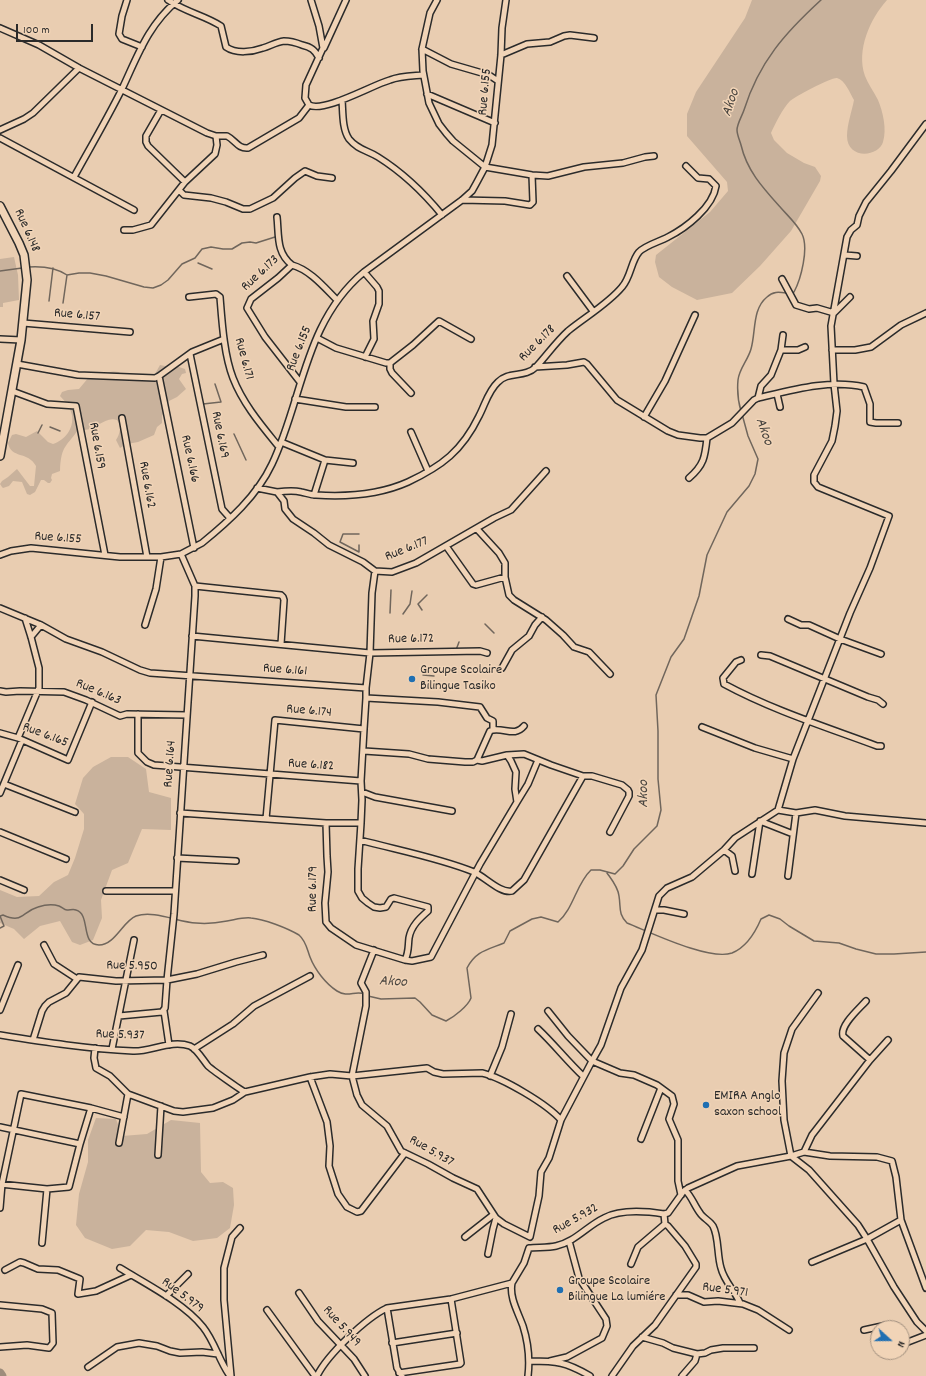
<!DOCTYPE html>
<html>
<head>
<meta charset="utf-8">
<style>
  body { margin:0 }
  #map { position:relative; width:926px; height:1376px; overflow:hidden; background:#e9cdb1; font-family:Dekko,sans-serif }
  canvas { display:block }
  .north { position:absolute; left:870px; top:1320px; width:40px; height:40px; box-sizing:border-box; background:#f1d4b7; border:1px solid #a2907f; border-radius:50%; rotate:111deg; font-size:11px; font-weight:700; line-height:16px; text-align:center; color:#2b2b2b }
  .north::after { content:''; display:block; margin:auto; width:14px; height:18px; background:#1f6fb2; clip-path:polygon(50% 0,100% 100%,50% 72%,0 100%) }
  .scale { position:absolute; left:16px; top:24px; width:77px; height:18px; box-sizing:border-box; border:2px solid #2b2b2b; border-top:0; padding-left:5px; font-size:12px; line-height:14px; white-space:nowrap; color:#2b2b2b; -webkit-text-stroke:3px #f1d4b7; paint-order:stroke }
</style>
</head>
<body>
<div id="map">
<canvas width="926" height="1376"></canvas>
<div class="north">N</div>
<div class="scale">100 m</div>
</div>
<script>
const c = document.querySelector('canvas').getContext('2d');
c.lineJoin = 'round';
function paint(path, color) { c.fillStyle = color; c.fill(path, 'evenodd'); }
function stroke(path, color, width, dash) { c.strokeStyle = color; c.lineWidth = width; c.lineCap = dash ? 'butt' : 'round'; c.setLineDash(dash || []); c.stroke(path); }
function drawText(font, color, halo, rows, align = 'center') {
  c.font = font + ' Dekko,sans-serif'; c.lineWidth = 3; c.setLineDash([]); c.textBaseline = 'middle'; c.strokeStyle = halo; c.fillStyle = color; for (const [text, x, y, turn = 0] of rows) {
    c.save(); c.translate(x, y); c.rotate((+turn || 0) * Math.PI / 180); c.textAlign = isNaN(turn) ? turn : align; if (halo) c.strokeText(text, 0, 0); c.fillText(text, 0, 0); c.restore();
  }
}
paint(new Path2D(`
  M 752,0 L 887,0 C 870,19 856,50 865,76 C 868,84 874,92 878,100 C 883,112 887,129 883,142 C 879,157 847,160 847,136 C 847,124 852,111 854,100 C 850,93 845,80 837,78 C 832,77 794,97 790,101 C 783,108 775,124 771,133 L 774,140 L 787,153 L 804,163 L 815,167 L 821,176 L 820,181 L 791,231 L 760,266 L 732,293 L 697,300 L 672,287 L 659,277 L 655,262 L 656,255 L 710,212 L 728,191 L 727,182 L 687,136 L 687,114 L 696,92 L 745,18 Z
  M 14,257 L 18,275 L 19,300 L 3,303 L 3,307 L 0,307 L 0,259 Z
  M 160,365 L 165,366 L 173,365 L 185,369 L 186,373 L 182,374 L 179,379 L 186,389 L 177,397 L 169,401 L 162,416 L 162,423 L 157,427 L 154,435 L 138,442 L 127,444 L 120,448 L 116,440 C 120,434 122,426 117,420 C 105,416 96,430 84,430 L 82,427 L 80,427 C 67,447 61,444 60,471 L 52,474 L 51,478 L 52,480 L 50,483 L 48,483 L 44,480 L 41,480 L 35,492 L 30,495 L 27,494 L 22,482 L 13,481 L 9,486 L 3,488 L 2,487 L 0,484 L 2,481 L 8,477 L 17,469 L 30,486 L 34,486 L 36,466 C 28,451 11,459 8,443 L 12,435 L 16,434 L 26,437 L 37,431 L 48,442 L 53,444 C 65,440 74,429 72,415 C 70,407 65,401 60,396 L 62,392 L 68,390 L 79,389 L 89,377 L 104,376 C 108,371 113,371 119,372 L 123,377 L 151,376 L 155,374 Z
  M 111,757 L 128,757 L 146,769 L 149,792 L 171,798 L 171,830 L 142,829 L 128,863 L 112,870 L 101,900 L 102,918 L 93,940 L 80,945 L 72,942 L 60,921 L 40,926 L 24,939 L 14,929 L 0,923 L 0,890 L 17,897 L 39,896 L 54,882 L 68,875 L 75,858 L 84,829 L 84,814 L 75,804 L 83,778 L 93,767 Z
  M 96,1118 L 116,1119 L 122,1136 L 147,1134 L 171,1120 L 200,1123 L 201,1172 L 210,1183 L 223,1182 L 233,1188 L 234,1205 L 230,1228 L 217,1238 L 193,1241 L 169,1232 L 146,1230 L 130,1246 L 112,1249 L 85,1238 L 76,1225 L 79,1194 L 88,1162 L 88,1140 Z`), '#c9b29c');
stroke(new Path2D(`
  M 198,263 L 212,269
  M 28,267 C 42,266 55,267 67,275 L 79,273 L 90,273 L 106,276 L 144,287 L 153,288 L 161,285 L 168,280 L 182,264 L 195,258 L 202,249 L 211,247 L 223,249 L 232,249 L 242,243 L 250,242 L 256,243 L 275,237
  M 0,271 L 22,268
  M 791,293 L 794,292 C 801,279 809,248 802,234 C 797,224 788,216 781,208 C 763,188 747,171 741,145 C 740,141 737,135 737,130 C 737,124 742,116 744,110 C 759,62 785,33 821,0
  M 49,301 L 53,268
  M 63,303 L 67,275
  M 203,404 L 221,402 L 215,384
  M 741,411 C 738,401 737,391 738,380 C 739,369 748,360 751,349 C 756,332 752,309 767,297 C 773,291 779,292 787,293
  M 50,427 L 60,431
  M 38,433 L 42,425
  M 234,434 L 246,460
  M 359,534 L 343,534 L 340,542 L 359,552 L 359,545
  M 422,610 L 418,604 L 427,595
  M 390,613 L 391,590
  M 403,614 L 410,604 L 412,591
  M 485,624 L 494,633
  M 456,650 L 459,642
  M 423,675 L 434,676
  M 607,873 C 612,880 618,887 619,896 C 621,908 618,914 627,923 C 650,932 709,961 732,953 C 747,947 755,933 761,919 L 769,915 L 780,919 L 789,926 L 814,941 L 839,943 L 856,949 L 876,954 L 894,954 L 926,952
  M 0,928 L 4,926 L 0,916 L 3,915 C 23,924 21,912 38,907 C 44,905 53,904 59,906 C 62,907 64,910 67,910 C 70,910 74,909 76,910 C 91,914 80,945 99,945 C 115,945 123,921 136,916 C 154,910 178,922 196,923 C 206,924 217,923 227,921 C 234,920 243,917 251,918 C 264,919 287,928 299,935 C 306,941 307,949 310,957 C 315,970 326,984 337,991 C 348,998 355,990 365,994
  M 368,996 L 381,999 L 415,998 L 420,1002 L 432,1015 L 446,1021 C 454,1017 468,1006 471,998 L 467,968 C 476,951 487,950 504,943 L 510,931 L 532,919 L 541,917 L 558,922 C 574,908 576,884 591,870 L 600,870 L 615,874 L 623,866 L 634,849 L 657,826 L 661,810 L 658,779 L 658,731 L 656,695 L 671,657 L 684,639 L 692,616 L 699,596 L 707,555 L 727,512 L 749,486 L 755,474 L 758,459 L 748,436 L 742,414`), '#70665c', 1.5);
stroke(new Path2D(`
  M 0,1373 L 2,1376`), '#9e8d7c', 9);
const street = new Path2D(`
  M 127,0 L 122,16 L 119,34 L 122,39 L 142,47
  M 168,0 C 185,12 204,15 221,26 L 226,47 C 236,54 252,52 263,48 C 270,46 276,42 284,41 C 290,41 297,43 302,45 C 311,47 315,50 319,58
  M 311,0 L 319,26 L 323,48 L 306,85 L 305,98 L 309,105 C 324,113 372,85 390,80 C 400,76 412,76 423,75
  M 437,0 L 430,13 L 422,49 L 423,71 L 429,103 L 439,124 L 446,133 L 453,141 L 485,167 L 532,175 L 548,176 L 584,167 L 623,163 L 645,157 L 654,156
  M 0,28 L 39,45 L 79,68 L 207,133 L 216,136 L 227,136 C 235,140 238,149 248,148 L 299,118 L 309,105
  M 324,48 L 346,0
  M 422,49 L 451,64 L 489,75 L 498,81
  M 501,55 L 527,44 L 550,42 L 564,36 L 570,35 L 594,38
  M 427,94 L 495,123
  M 342,100 C 343,112 342,129 349,139 C 358,150 367,150 378,157 C 402,172 424,193 442,215
  M 161,110 L 146,136 L 146,142 L 148,146 L 185,182
  M 0,130 L 24,119 L 33,113 L 79,68
  M 0,138 L 134,210
  M 74,177 C 90,148 107,119 122,89 C 138,55 148,25 178,0
  M 180,191 L 184,195 L 211,198 L 226,202 L 243,209 L 250,209 L 273,198 L 295,178 L 305,171 L 317,176 L 332,178
  M 462,200 L 505,201 L 530,205 L 533,202 L 532,175
  M 277,217 C 279,235 276,253 292,265 L 278,278 L 251,299 L 247,308 L 265,337 L 300,382
  M 124,230 L 133,230 L 151,225 L 185,182 L 215,154 L 217,145 L 216,136
  M 845,255 L 857,256
  M 292,265 C 310,270 324,287 337,300
  M 364,272 L 377,287 L 379,291 L 379,304 L 373,321 L 374,339 L 365,357
  M 567,276 L 593,311
  M 782,279 L 796,305 L 809,309 L 817,308 L 834,313 L 850,297
  M 189,297 L 216,294 L 220,297 C 222,322 224,355 233,378 C 243,404 262,426 279,447
  M 23,323 L 130,332
  M 317,338 L 336,348 L 386,363 L 390,363 L 413,345 L 439,321 L 471,339
  M 0,339 L 21,340
  M 781,350 L 783,335
  M 832,350 L 855,350 L 871,347 L 901,325 L 926,313
  M 190,354 L 222,509 L 230,518
  M 390,363 L 390,369 L 392,373 L 411,393
  M 17,364 L 78,375 L 155,378 L 159,376 L 192,352 L 224,339
  M 535,367 L 567,365 L 584,362 L 587,364 L 617,400 L 668,431 L 678,435 L 700,438 L 707,438 L 732,423 L 754,400 L 758,398 C 792,390 830,379 864,387 L 870,404 L 870,422 L 876,423 L 898,423
  M 159,376 L 194,548
  M 12,391 L 47,404 L 76,406 L 105,555
  M 777,394 L 780,407
  M 758,398 L 761,386 L 771,375 L 781,350 L 798,350 L 805,347
  M 295,399 L 346,407 L 375,407
  M 644,417 L 665,381 L 695,315
  M 122,418 L 147,557
  M 411,432 L 428,471
  M 281,442 L 325,460 L 353,463
  M 689,478 C 704,465 705,457 707,438
  M 257,488 L 277,492 L 284,501 L 285,509 L 293,519 L 314,533 L 329,545 L 363,562 L 375,571 L 392,572 L 416,563 L 494,518 L 511,510 L 546,471
  M 277,492 C 285,491 293,490 301,492 C 306,493 311,495 316,495 C 347,497 379,495 408,482 C 442,466 462,451 479,416 C 485,405 488,391 498,382 C 508,371 525,378 536,367 C 547,355 556,342 568,331 C 585,317 608,304 622,287 C 631,277 631,261 639,252 C 646,245 659,242 668,237 C 686,228 713,207 716,186 L 709,179 L 698,178 L 686,166
  M 314,495 L 325,460
  M 477,529 L 499,553 L 505,563 L 505,577 L 509,595 L 514,600 L 546,620 L 563,635 L 574,647 L 589,652 L 610,674
  M 446,546 L 473,584 L 476,585 L 505,577
  M 0,555 L 11,551 L 31,548 L 120,557 L 161,557 L 181,554 L 202,543 C 229,521 257,496 272,464 C 303,399 304,322 364,272 L 462,200 L 472,191 L 477,182 L 485,167 L 492,145 L 501,55 L 502,28 L 506,0
  M 195,586 L 281,595 L 283,597 L 284,600 L 281,644
  M 0,608 L 41,625 L 66,639 L 102,652 L 140,670 L 150,673 L 366,688 L 366,698 L 438,702 L 480,707 L 487,718 L 493,721 L 493,730 L 490,731 L 477,760 L 482,761 L 507,755 L 511,761 L 516,772 L 515,789 L 517,802 L 480,864 L 431,957 L 412,961 L 405,960 L 356,945 L 331,928 L 326,922 L 325,903 L 328,872 L 327,856 L 326,823
  M 788,619 L 801,625 L 809,625 L 840,639 L 881,654
  M 145,625 L 156,589 L 161,557
  M 192,636 L 370,653 L 372,593 L 375,571
  M 31,637 L 41,625
  M 761,655 L 770,656 L 868,697 L 878,700 L 883,704
  M 741,660 L 736,662 L 723,678 L 724,684 C 772,710 826,727 877,746 L 881,746
  M 502,668 L 512,650 L 529,636 L 535,625 L 542,617
  M 366,688 L 370,653 L 480,651 L 487,653
  M 0,691 L 6,692 L 20,691 L 64,692 L 86,700 L 120,716 L 127,714 L 187,715
  M 138,714 L 138,753 L 147,762 L 154,765 L 361,781 L 362,800 L 361,823 L 326,823 L 180,813
  M 702,727 L 755,748 L 793,759
  M 364,729 L 366,698
  M 493,730 C 505,728 515,737 524,726
  M 0,733 L 18,738 L 68,760 L 92,702
  M 18,738 L 39,688 L 39,668 L 31,637 L 25,618
  M 364,751 L 409,754 L 428,759 L 465,762 L 473,762 L 477,760
  M 507,755 L 524,754 L 551,765 L 583,776 L 592,776 L 622,785 L 628,790 L 629,792 L 629,796 L 610,832
  M 4,784 L 75,812
  M 362,792 L 375,797 L 452,811
  M 0,793 L 22,740
  M 517,802 L 528,784 L 538,760
  M 778,810 L 796,813 L 815,810 L 845,816 L 926,823
  M 266,819 L 275,720 L 364,729 L 361,781
  M 361,823 L 358,869 L 358,891 L 362,898 L 368,903 L 374,907 L 380,908 L 386,907 L 391,899 L 394,898 L 428,907 L 428,911 C 420,918 411,926 409,938 C 408,946 409,952 405,960
  M 0,832 L 66,859
  M 360,840 C 397,850 440,858 474,872 C 485,877 501,894 512,891 L 524,880 L 583,776
  M 724,850 L 732,856 L 735,871
  M 177,858 L 236,861
  M 752,874 L 760,821 L 793,834
  M 788,876 L 796,813
  M 0,880 L 24,890
  M 106,891 L 175,891
  M 655,910 L 664,910 L 684,914
  M 44,945 L 54,964 L 77,979
  M 374,950 L 361,983 L 366,992 L 366,1006 L 352,1076 L 427,1068 L 434,1072 L 443,1074 L 482,1073 C 503,1078 547,1104 561,1120
  M 818,993 L 792,1029 L 784,1053 L 782,1081 L 784,1120 L 791,1156 L 809,1170 L 858,1225 L 867,1239 L 894,1287 L 917,1322 L 926,1331
  M 866,1001 C 859,1009 840,1025 843,1036 L 870,1060
  M 0,1010 L 18,965
  M 164,1011 L 169,1045
  M 548,1011 L 568,1036 L 592,1061 L 601,1045 L 621,988 L 642,950 L 659,896 L 667,888 L 692,877 L 724,850 L 735,838 L 778,810 L 793,759 L 850,613 L 870,568 L 889,516 L 818,487 L 814,482 L 814,475 L 832,441 L 835,426 L 837,411 L 834,384 L 831,326 L 847,237 L 851,230 L 857,225 L 859,216 L 866,202 L 891,171 L 926,124
  M 119,1016 L 162,1012 L 165,1008 L 167,980 L 174,914 L 195,596 L 195,586 L 181,554
  M 538,1029 C 554,1044 567,1061 583,1076
  M 0,1035 C 44,1042 88,1049 133,1051 C 151,1052 171,1039 190,1046 C 197,1049 203,1060 208,1066 C 211,1069 242,1091 245,1092 L 310,1077 L 330,1074 L 352,1076 L 357,1095 L 362,1105 L 387,1126 L 401,1151 L 428,1164 L 453,1178 L 477,1189 L 496,1218 L 504,1224 L 530,1237 L 539,1196 L 541,1172 L 549,1158 L 561,1120 L 592,1061 L 620,1073 L 634,1075 L 657,1085 L 672,1096 L 674,1104 L 669,1119 L 678,1140 L 678,1181 L 681,1195
  M 33,1040 L 42,1011 L 45,1006 L 49,1002 L 66,993 L 79,977 L 116,981 L 167,980 L 197,974 L 236,962 L 263,955
  M 95,1048 L 94,1058 L 96,1068 L 110,1076 L 128,1094 L 174,1111 L 183,1112 L 213,1108 L 233,1100 L 245,1092
  M 112,1049 L 134,940
  M 194,1049 L 233,1024 L 254,1006 L 310,976
  M 490,1076 L 502,1047 L 511,1014
  M 310,1077 L 327,1122 L 330,1146 L 329,1166 L 338,1194 L 347,1207 L 357,1212 L 361,1211 L 405,1153
  M 0,1127 L 80,1144
  M 641,1139 L 661,1088
  M 119,1143 L 128,1094
  M 804,1152 L 812,1135 L 870,1060 L 888,1040
  M 158,1155 L 161,1106
  M 0,1184 L 47,1189 L 69,1187 L 80,1144 L 91,1108
  M 685,1190 C 692,1197 694,1205 700,1213 C 703,1218 710,1221 713,1226 C 719,1237 717,1256 721,1268 C 724,1281 735,1291 740,1303
  M 0,1208 L 2,1184 L 21,1094 L 91,1108 L 124,1117
  M 465,1237 L 493,1215
  M 42,1243 L 47,1189
  M 488,1254 L 493,1229 L 496,1218
  M 812,1262 L 867,1239 L 901,1220
  M 631,1264 L 638,1247 L 665,1224
  M 120,1268 C 146,1284 184,1303 203,1327 C 215,1342 219,1361 230,1376
  M 5,1270 L 20,1262 L 24,1263 L 38,1269 L 58,1270 L 80,1279 L 78,1294 L 96,1291 L 131,1275
  M 512,1283 C 509,1297 518,1312 523,1326 C 528,1342 530,1359 528,1376
  M 299,1293 L 318,1321 L 354,1359 L 365,1376
  M 676,1295 L 688,1295 L 704,1302 L 718,1301 L 743,1304 L 758,1310 L 789,1330
  M 166,1296 L 188,1274
  M 0,1305 L 42,1309 L 52,1313 L 53,1343 L 49,1348 L 27,1345 L 0,1347
  M 387,1308 L 397,1368 L 402,1376
  M 267,1310 L 315,1376
  M 864,1330 L 887,1325 L 892,1326 L 892,1328
  M 642,1337 L 663,1343 L 673,1348 L 697,1354 L 705,1353 L 711,1350 L 723,1348 L 754,1348
  M 902,1339 L 908,1342 L 926,1335
  M 392,1343 L 457,1333
  M 530,1361 C 557,1361 566,1362 590,1376
  M 550,1361 L 567,1357 L 602,1338 L 607,1326 L 606,1319 L 579,1278 L 569,1241
  M 88,1367 L 117,1347 L 139,1343 L 157,1346 L 170,1351 L 180,1353 L 202,1352 L 218,1354
  M 399,1373 L 460,1364 L 461,1363 L 451,1299
  M 231,1376 L 224,1300 L 224,1268 L 232,1237 L 240,1228
  M 317,1376 C 327,1355 366,1318 387,1308 L 451,1299 L 512,1283 L 524,1263 L 529,1248 C 537,1247 548,1248 556,1246 C 575,1242 587,1226 604,1218 C 621,1209 645,1211 664,1214 L 668,1213 L 683,1192 L 688,1188 L 737,1166 L 791,1156 L 804,1152 L 830,1156 L 877,1157 L 892,1161 L 896,1177 L 901,1220 L 926,1288
  M 612,1376 L 633,1346 L 655,1325 L 696,1267 L 696,1264 L 685,1246 L 668,1226 L 665,1224 L 664,1214
  M 682,1376 L 695,1361 L 697,1354`);
const secondary = new Path2D(`
  M 0,206 L 19,243 L 24,255 L 27,280 L 21,340 L 0,456`);
stroke(street, '#2b2b2b', 8);
stroke(secondary, '#2b2b2b', 10);
stroke(street, '#f1d4b7', 5);
stroke(secondary, '#f1d4b7', 7);
for (const [x, y, r, color] of [
  [412,679,4,"#1f6fb2"],
  [706,1105,4,"#1f6fb2"],
  [560,1290,4,"#1f6fb2"]
]) { const dot = new Path2D(); dot.arc(x, y, r, 0, 2 * Math.PI); c.fillStyle = color; c.fill(dot); stroke(dot, '#f1d4b7', 1.5); }
drawText('14px', '#2b2b2b', '#f1d4b7', [
  ["Rue 6.155",486,92,-85],
  ["Rue 6.148",26,231,66],
  ["Rue 6.173",261,274,-43],
  ["Rue 6.157",77,316,5],
  ["Rue 6.178",538,344,-45],
  ["Rue 6.155",300,349,-68],
  ["Rue 6.171",243,359,75],
  ["Rue 6.169",219,435,79],
  ["Rue 6.159",96,446,80],
  ["Rue 6.166",189,459,78],
  ["Rue 6.162",146,485,80],
  ["Rue 6.155",58,539,4],
  ["Rue 6.177",407,550,-22],
  ["Rue 6.172",411,640,-1],
  ["Rue 6.161",285,671,4],
  ["Rue 6.163",98,693,23],
  ["Rue 6.174",309,712,5],
  ["Rue 6.165",45,736,21],
  ["Rue 6.164",171,764,-86],
  ["Rue 6.182",311,766,4],
  ["Rue 6.179",314,889,-89],
  ["Rue 5.950",132,967,1],
  ["Rue 5.937",120,1036,2],
  ["Rue 5.937",431,1152,30],
  ["Rue 5.932",576,1220,-29],
  ["Rue 5.971",725,1291,8],
  ["Rue 5.979",182,1296,37],
  ["Rue 5.949",341,1327,48]
]);
drawText('14px', '#2b2b2b', '#f1d4b7', [
  ["Groupe Scolaire",420,671],
  ["Bilingue Tasiko",420,687],
  ["EMIRA Anglo",714,1097],
  ["saxon school",714,1113],
  ["Groupe Scolaire",568,1282],
  ["Bilingue La lumiére",568,1298]
], 'left');
drawText('italic 15px', '#48443f', '#f1d4b7', [
  ["Akoo",732,103,-71],
  ["Akoo",763,432,71],
  ["Akoo",645,794,-90],
  ["Akoo",393,983,3]
]);
</script>
</body>
</html>
